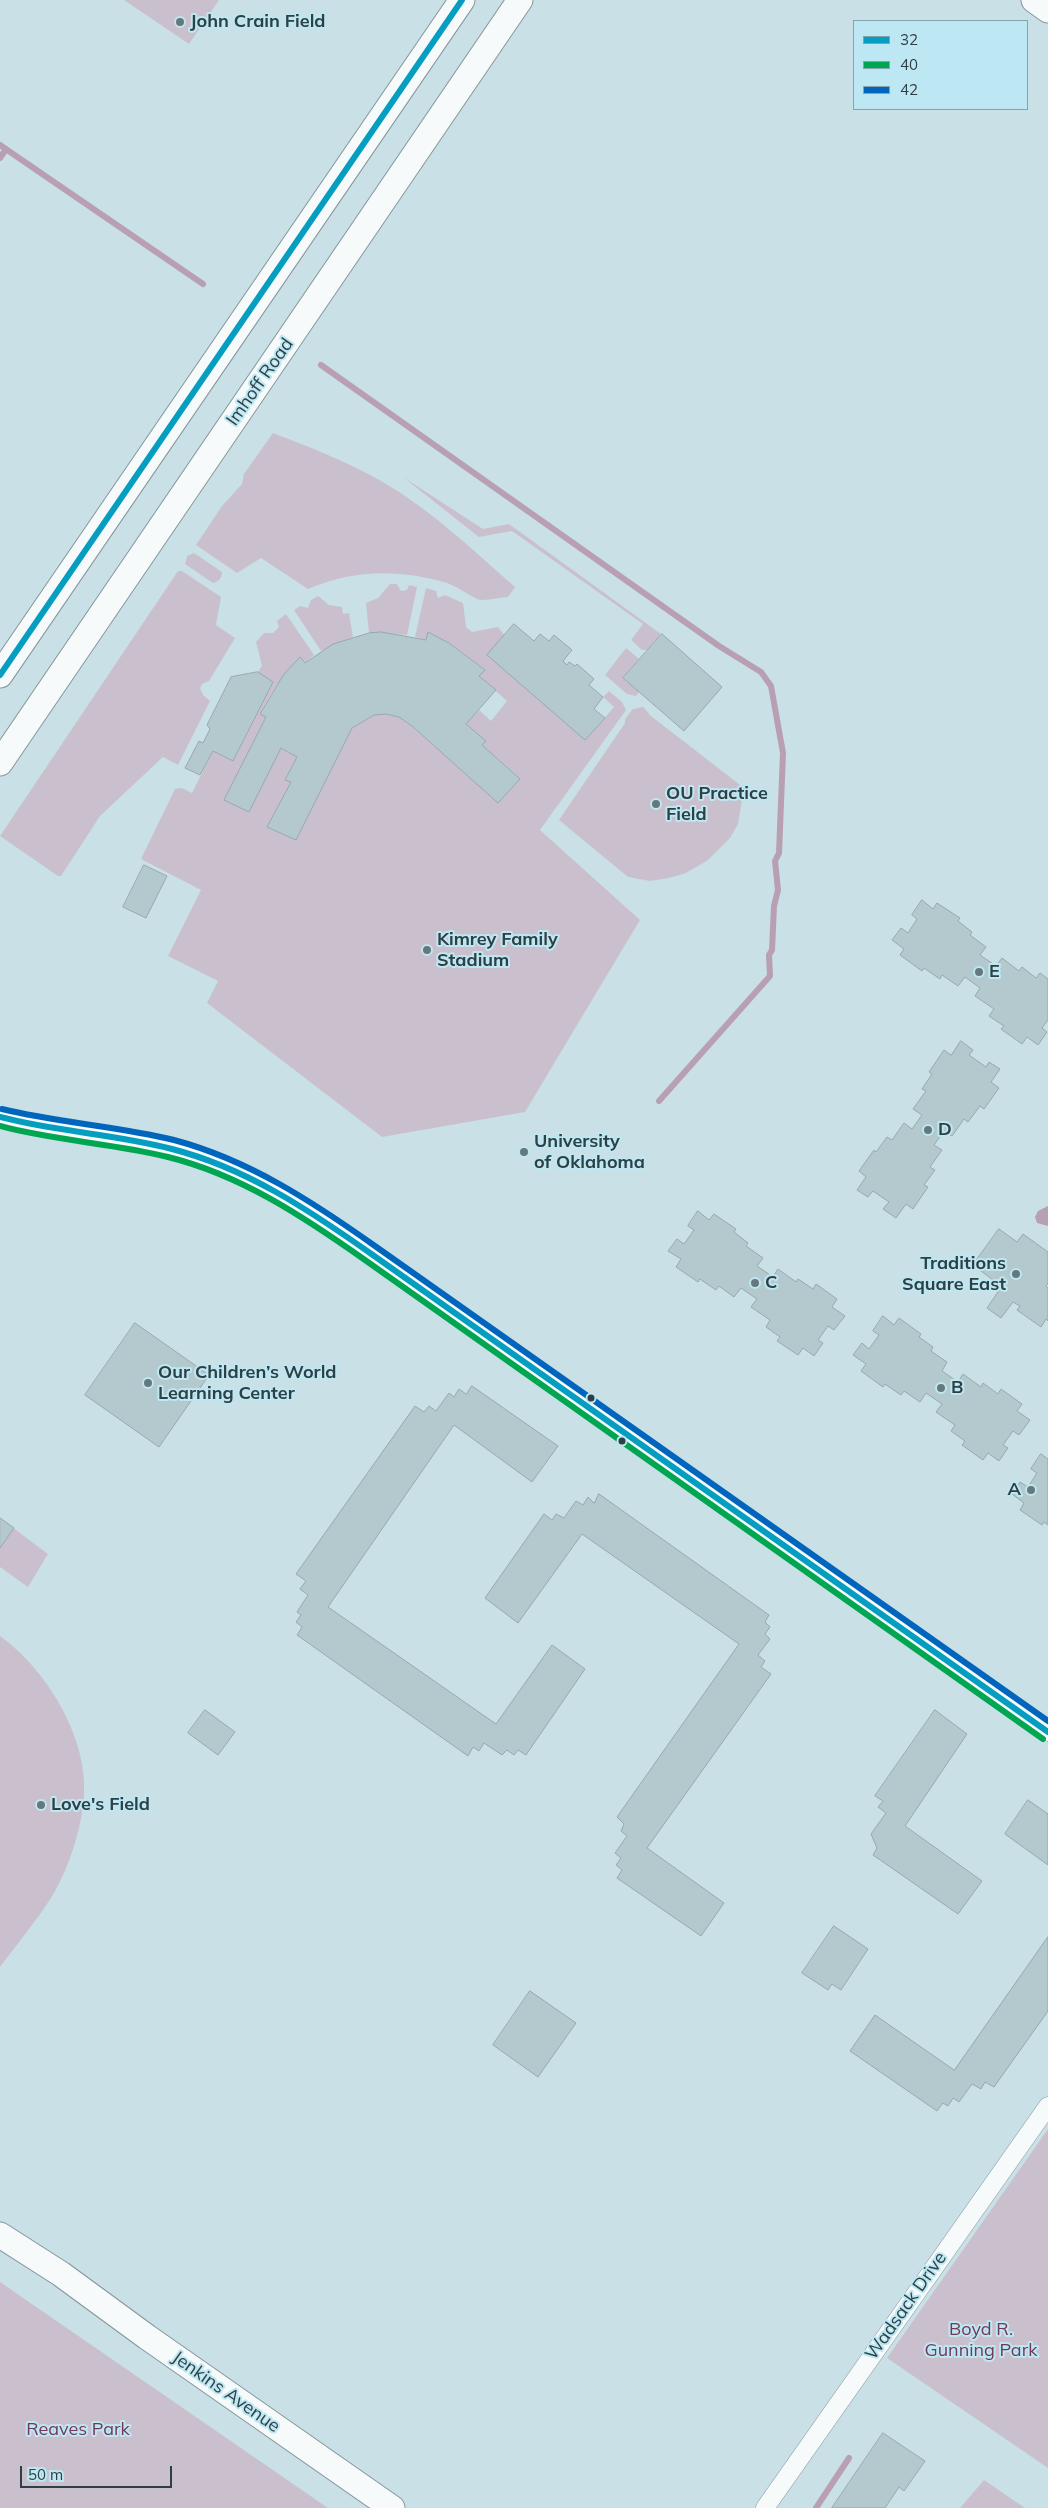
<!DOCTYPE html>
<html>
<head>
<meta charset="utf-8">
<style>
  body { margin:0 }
  #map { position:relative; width:1048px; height:2508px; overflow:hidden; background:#c9e0e6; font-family:Mulish,sans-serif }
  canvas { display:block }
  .legend { position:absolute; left:853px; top:20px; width:175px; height:90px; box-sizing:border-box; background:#bde7f2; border:1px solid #84a4ad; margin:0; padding:6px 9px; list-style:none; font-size:15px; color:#2f4045 }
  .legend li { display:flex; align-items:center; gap:10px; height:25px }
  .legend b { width:25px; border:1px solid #84a4ad }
  .scale { position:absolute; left:20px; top:2466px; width:152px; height:22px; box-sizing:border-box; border:2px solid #2f4045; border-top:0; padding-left:6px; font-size:15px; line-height:18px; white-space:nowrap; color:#2f4045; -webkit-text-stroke:4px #bde7f2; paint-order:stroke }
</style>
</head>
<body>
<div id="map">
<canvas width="1048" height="2508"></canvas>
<ul class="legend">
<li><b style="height:6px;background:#059ec0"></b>32</li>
<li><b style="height:6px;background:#00a651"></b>40</li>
<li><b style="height:6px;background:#0065bd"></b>42</li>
</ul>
<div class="scale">50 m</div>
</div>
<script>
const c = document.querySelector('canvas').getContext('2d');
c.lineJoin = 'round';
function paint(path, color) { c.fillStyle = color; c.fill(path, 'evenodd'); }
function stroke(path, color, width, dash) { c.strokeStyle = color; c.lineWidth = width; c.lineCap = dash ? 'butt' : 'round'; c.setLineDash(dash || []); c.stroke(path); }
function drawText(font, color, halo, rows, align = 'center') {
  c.font = font + ' Mulish,sans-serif'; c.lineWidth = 4; c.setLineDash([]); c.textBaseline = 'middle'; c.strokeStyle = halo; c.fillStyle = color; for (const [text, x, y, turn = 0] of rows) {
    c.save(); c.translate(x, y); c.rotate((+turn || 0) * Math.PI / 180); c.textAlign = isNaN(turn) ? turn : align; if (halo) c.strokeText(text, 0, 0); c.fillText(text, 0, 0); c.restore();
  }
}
paint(new Path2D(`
  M 124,0 L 219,0 L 189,44 Z
  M 273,433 C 309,447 346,461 381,481 C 430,509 473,550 515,587 L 508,597 C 500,597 484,602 477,599 C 467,594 458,587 447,583 C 400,569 354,569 308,589 L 261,558 L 237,573 L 196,545 L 222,506 L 242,484 L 244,474 Z
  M 403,477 L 483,529 L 509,524 L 661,634 L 647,650 L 642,650 L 631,640 L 643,624 L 512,531 L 479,537 Z
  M 194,553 L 222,572 C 222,578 219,581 213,583 L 185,564 L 187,556 Z
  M 178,571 L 182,571 L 221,597 L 216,625 L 235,638 L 209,681 L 202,684 L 200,688 L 203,695 L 210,701 L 178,765 L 163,757 L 100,816 L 61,876 L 58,876 L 0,836 Z
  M 390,584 L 397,584 L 401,591 L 407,590 L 409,585 L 417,587 L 407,635 L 369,633 L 366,603 L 378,598 Z
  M 426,588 L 436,591 L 438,598 L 445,595 L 463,603 L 466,627 L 472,632 L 498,627 L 585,740 L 614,707 L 603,697 L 609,691 L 622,702 L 626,710 L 540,830 L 640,920 L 525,1112 L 382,1137 L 207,1003 L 218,981 L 168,956 L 201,890 L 141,859 L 175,789 L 182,788 L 192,793 L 213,751 L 233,761 L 272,684 L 258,672 L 262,666 L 256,642 L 264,633 L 273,633 L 279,627 L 277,621 L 286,614 L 314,655 L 305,663 L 300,658 C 283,675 271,692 260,714 L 266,717 L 225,800 L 249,812 L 281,748 L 297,757 L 285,779 L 291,782 L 267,827 L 296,840 L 352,728 L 374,715 L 386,714 L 399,717 L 412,726 L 498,802 L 520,779 L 482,745 L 486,741 L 466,724 L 479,710 L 491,721 L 507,701 L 479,676 L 485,670 L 449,643 L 428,633 L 426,640 L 415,637 Z
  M 318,596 L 329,605 L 342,607 L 343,614 L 349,613 L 353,637 L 321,651 L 294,610 L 300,606 L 308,608 L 311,600 Z
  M 626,648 L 639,659 L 623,678 L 639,692 L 636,696 L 627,694 L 605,675 Z
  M 643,707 L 651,716 L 744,788 L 738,824 L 730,838 L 708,860 L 686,873 L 669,878 L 650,881 L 628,877 L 559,820 L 625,723 L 625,719 L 633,709 Z
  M 0,1518 L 48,1554 L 28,1587 L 0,1567 Z
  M 0,1636 C 46,1669 88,1737 84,1795 C 82,1827 70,1865 54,1893 C 38,1919 18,1943 0,1967 Z
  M 1048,2129 L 1048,2468 L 887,2358 Z
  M 0,2282 L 328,2508 L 0,2508 Z
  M 984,2480 L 1025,2508 L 960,2508 Z`), '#cac0cd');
paint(new Path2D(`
  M 1048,1206 L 1048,1226 L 1037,1223 L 1035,1217 L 1038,1211 Z`), '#b89fb1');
stroke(new Path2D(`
  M 0,145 L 203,284
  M 0,158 L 6,149
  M 321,365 L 719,646 L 761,672 L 771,686 L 783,753 L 779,853 L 775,861 L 778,890 L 774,906 L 772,950 L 769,955 L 770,976 L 659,1101
  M 816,2508 L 849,2458`), '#b89fb1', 6);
const building = new Path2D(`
  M 514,624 L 534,641 L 540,634 L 549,641 L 554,635 L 572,650 L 563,661 L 567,665 L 569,662 L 575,666 L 577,664 L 594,679 L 589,685 L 603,697 L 594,709 L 605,718 L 585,740 L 487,655 Z
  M 381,632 L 426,640 L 428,632 L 449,643 L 485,670 L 479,676 L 496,690 L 466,724 L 486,741 L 482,745 L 520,779 L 498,803 L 412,726 L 399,717 L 386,714 L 374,715 L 352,728 L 296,840 L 267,827 L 291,782 L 285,780 L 297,757 L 281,748 L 249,812 L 224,800 L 266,717 L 260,714 L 284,674 L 300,657 L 305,663 L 333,644 L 369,633 Z
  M 662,634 L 722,687 L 684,731 L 623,678 Z
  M 258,672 L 273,682 L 233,761 L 213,751 L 200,775 L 185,768 L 199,741 L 203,743 L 210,729 L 207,725 L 231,677 Z
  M 144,865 L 167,876 L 146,918 L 123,907 Z
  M 922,900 L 933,909 L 937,903 L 960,918 L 958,921 L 972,932 L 970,935 L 986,947 L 980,955 L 996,966 L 1002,958 L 1019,971 L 1022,967 L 1036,978 L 1040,973 L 1048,979 L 1048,1020 L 1042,1028 L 1047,1032 L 1038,1045 L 1027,1037 L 1022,1044 L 1001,1029 L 1004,1026 L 989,1016 L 994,1009 L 975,996 L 980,988 L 965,977 L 958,986 L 942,975 L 940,979 L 924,968 L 922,971 L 900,955 L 904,949 L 892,940 L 901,928 L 908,933 L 917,919 L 912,915 Z
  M 961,1041 L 973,1050 L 969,1055 L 986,1067 L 989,1062 L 1000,1069 L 991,1082 L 999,1088 L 984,1109 L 980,1106 L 968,1122 L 964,1119 L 952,1136 L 944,1131 L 934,1145 L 942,1150 L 930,1167 L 935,1170 L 924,1185 L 928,1187 L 913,1209 L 906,1204 L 896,1218 L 883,1209 L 889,1202 L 873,1191 L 868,1197 L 857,1190 L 866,1177 L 859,1171 L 874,1150 L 876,1152 L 887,1137 L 892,1140 L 904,1123 L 912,1129 L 922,1115 L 913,1109 L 926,1091 L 922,1089 L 932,1074 L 929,1072 L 944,1050 L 951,1055 Z
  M 698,1211 L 709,1220 L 714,1214 L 736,1229 L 734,1232 L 748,1243 L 746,1246 L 763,1258 L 757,1266 L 773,1277 L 778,1269 L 796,1282 L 798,1279 L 813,1289 L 816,1284 L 837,1299 L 832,1307 L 845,1316 L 834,1330 L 828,1326 L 818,1340 L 823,1343 L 814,1356 L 803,1348 L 798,1355 L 777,1341 L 780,1337 L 766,1327 L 770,1320 L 751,1307 L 757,1299 L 741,1288 L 734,1297 L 719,1286 L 716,1290 L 700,1279 L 698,1282 L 676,1267 L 681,1259 L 668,1251 L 677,1239 L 684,1244 L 694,1230 L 688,1226 Z
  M 999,1229 L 1017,1242 L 1023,1234 L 1048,1252 L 1048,1283 L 1046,1286 L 1048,1288 L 1048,1321 L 1046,1319 L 1041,1327 L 1017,1310 L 1020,1306 L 1013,1302 L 1001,1318 L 987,1308 L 1000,1289 L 991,1283 L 993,1280 L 973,1265 Z
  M 883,1316 L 894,1325 L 899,1318 L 921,1334 L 919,1337 L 933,1347 L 931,1351 L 947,1362 L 942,1371 L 958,1382 L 963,1374 L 981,1387 L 983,1383 L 998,1394 L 1001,1389 L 1022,1404 L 1017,1411 L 1030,1420 L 1019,1435 L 1013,1431 L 1003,1445 L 1008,1448 L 999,1461 L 988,1453 L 983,1460 L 962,1445 L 965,1441 L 951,1431 L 955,1425 L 936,1412 L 942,1404 L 926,1393 L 920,1402 L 904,1391 L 901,1395 L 885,1384 L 883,1387 L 861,1371 L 866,1364 L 853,1355 L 862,1343 L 869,1349 L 879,1335 L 873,1331 Z
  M 135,1323 L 209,1375 L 159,1447 L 85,1395 Z
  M 472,1386 L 558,1446 L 532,1482 L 454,1425 L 328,1607 L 496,1724 L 552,1645 L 585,1669 L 526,1755 L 518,1750 L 514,1755 L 507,1750 L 502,1755 L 484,1743 L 479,1751 L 473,1747 L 468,1756 L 297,1635 L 302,1627 L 296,1622 L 301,1615 L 297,1612 L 308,1595 L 300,1589 L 306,1581 L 296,1574 L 415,1406 L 424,1412 L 429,1406 L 436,1411 L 449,1393 L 454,1397 L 459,1389 L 466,1394 Z
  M 1041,1454 L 1048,1459 L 1048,1525 L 1044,1522 L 1042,1525 L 1020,1510 L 1024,1503 L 1012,1494 L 1020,1482 L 1028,1487 L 1037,1473 L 1031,1469 Z
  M 599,1494 L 769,1615 L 765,1622 L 770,1627 L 765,1634 L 770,1639 L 758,1655 L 765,1661 L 761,1667 L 771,1674 L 647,1848 L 724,1903 L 701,1936 L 617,1878 L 622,1870 L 616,1865 L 621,1858 L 615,1853 L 627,1836 L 621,1831 L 624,1824 L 617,1817 L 739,1644 L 582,1534 L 518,1623 L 485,1598 L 544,1514 L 552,1520 L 556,1514 L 564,1518 L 576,1501 L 583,1505 L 588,1497 L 594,1503 Z
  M 0,1518 L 14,1528 L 0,1548 Z
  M 205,1710 L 235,1732 L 218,1755 L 188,1733 Z
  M 935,1710 L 967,1734 L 905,1826 L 982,1881 L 958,1914 L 873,1855 L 877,1848 L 871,1834 L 886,1813 L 878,1807 L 883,1801 L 875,1796 Z
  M 1028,1800 L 1048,1814 L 1048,1865 L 1005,1834 Z
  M 834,1926 L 868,1949 L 841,1990 L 832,1984 L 828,1990 L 802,1973 Z
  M 1048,1937 L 1048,2011 L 994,2087 L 985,2082 L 981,2089 L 972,2084 L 959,2102 L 953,2098 L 948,2106 L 943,2103 L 937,2111 L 850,2051 L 875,2015 L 954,2070 Z
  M 530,1991 L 576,2023 L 538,2077 L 493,2045 Z
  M 883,2433 L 925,2461 L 904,2491 L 899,2487 L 885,2508 L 832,2508 Z`);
paint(building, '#b4c9ce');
stroke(building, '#97a8ad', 1);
const street = new Path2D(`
  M 0,1117 C 63,1136 131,1135 194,1155 C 279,1182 352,1241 425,1292 L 1048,1732
  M 765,2508 L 1048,2106`);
const secondary = new Path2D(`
  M 1034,0 L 1048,10
  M 0,675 L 462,0
  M 0,763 L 520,0
  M 0,2235 L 61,2274 L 147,2337 L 392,2508`);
stroke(street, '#85979b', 19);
stroke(secondary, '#85979b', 27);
stroke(street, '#f7fafb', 18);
stroke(secondary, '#f7fafb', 25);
stroke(new Path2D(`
  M 0,675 L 462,0
  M 0,1117 C 57,1132 116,1134 172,1149 C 246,1168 309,1210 370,1253 L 1048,1732`), '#059ec0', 6);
stroke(new Path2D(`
  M 0,1126 C 55,1141 112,1143 168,1157 C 241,1175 304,1217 365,1260 L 1043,1739`), '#00a651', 6);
stroke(new Path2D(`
  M 2,1109 C 59,1123 118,1126 174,1140 C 249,1160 313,1202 375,1246 L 1048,1721`), '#0065bd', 6);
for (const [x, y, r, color] of [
  [180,22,5,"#65787d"],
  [656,804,5,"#65787d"],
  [427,950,5,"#65787d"],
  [979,972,5,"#65787d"],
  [928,1130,5,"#65787d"],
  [524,1152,5,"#65787d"],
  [1016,1274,5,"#65787d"],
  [755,1283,5,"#65787d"],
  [148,1383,5,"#65787d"],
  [941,1388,5,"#65787d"],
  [591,1398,4.5,"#2f4045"],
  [622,1441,4.5,"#2f4045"],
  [1031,1490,5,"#65787d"],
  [41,1805,5,"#65787d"]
]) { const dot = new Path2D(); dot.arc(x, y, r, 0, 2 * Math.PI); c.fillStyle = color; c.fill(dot); stroke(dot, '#bde7f2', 2); }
drawText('bold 18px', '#2f4045', '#bde7f2', [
  ["John Crain Field",190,22],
  ["OU Practice",666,794],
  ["Field",666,815],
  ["Kimrey Family",437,940],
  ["Stadium",437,961],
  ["E",989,972],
  ["D",938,1130],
  ["University",534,1142],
  ["of Oklahoma",534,1163],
  ["Traditions",1006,1264,"right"],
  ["Square East",1006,1285,"right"],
  ["C",765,1283],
  ["Our Children’s World",158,1373],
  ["Learning Center",158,1394],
  ["B",951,1388],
  ["A",1021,1490,"right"],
  ["Love's Field",51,1805]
], 'left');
drawText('18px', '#2f4045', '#bde7f2', [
  ["Imhoff Road",260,382,-55],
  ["Wadsack Drive",906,2306,-55],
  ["Jenkins Avenue",226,2392,35]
]);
drawText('18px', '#733859', '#bde7f2', [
  ["Boyd R.",981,2330],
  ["Gunning Park",981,2351],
  ["Reaves Park",78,2430]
]);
</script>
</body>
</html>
